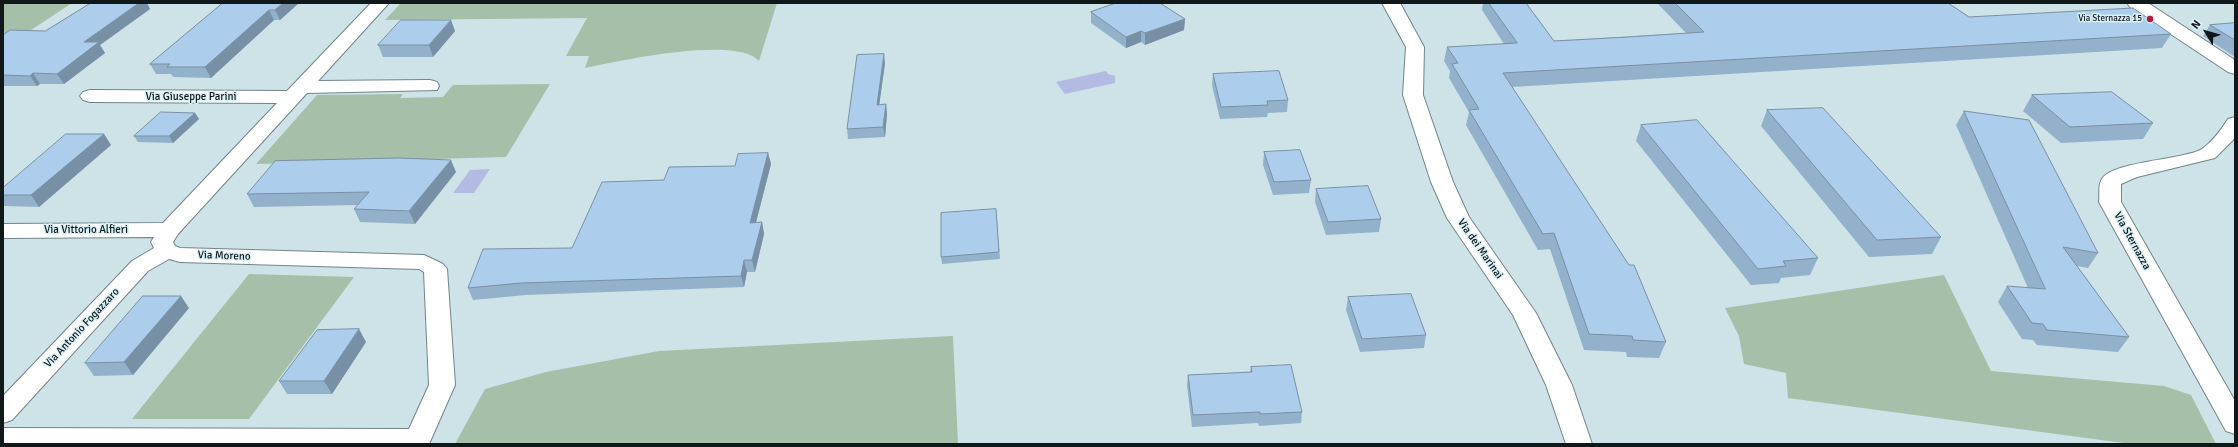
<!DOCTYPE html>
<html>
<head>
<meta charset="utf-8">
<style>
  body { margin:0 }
  #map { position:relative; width:2238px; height:447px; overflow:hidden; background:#cde3e8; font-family:Signika,sans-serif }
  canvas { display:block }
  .frame { position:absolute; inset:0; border:4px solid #10181a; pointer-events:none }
  .north { position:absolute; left:2186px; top:12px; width:40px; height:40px; -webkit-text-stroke:3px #daf0f6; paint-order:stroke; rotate:307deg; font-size:11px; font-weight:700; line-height:16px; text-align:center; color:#10181a }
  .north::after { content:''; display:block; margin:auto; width:14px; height:18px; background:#10181a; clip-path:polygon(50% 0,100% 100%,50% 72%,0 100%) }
</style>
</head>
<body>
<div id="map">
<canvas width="2238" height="447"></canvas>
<div class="frame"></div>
<div class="north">N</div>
</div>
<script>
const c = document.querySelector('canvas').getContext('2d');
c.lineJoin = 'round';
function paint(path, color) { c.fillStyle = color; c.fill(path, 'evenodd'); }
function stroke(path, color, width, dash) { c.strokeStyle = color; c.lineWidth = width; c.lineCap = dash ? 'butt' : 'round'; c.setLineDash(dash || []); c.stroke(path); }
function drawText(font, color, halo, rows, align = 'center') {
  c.font = font + ' Signika,sans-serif'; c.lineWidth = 3; c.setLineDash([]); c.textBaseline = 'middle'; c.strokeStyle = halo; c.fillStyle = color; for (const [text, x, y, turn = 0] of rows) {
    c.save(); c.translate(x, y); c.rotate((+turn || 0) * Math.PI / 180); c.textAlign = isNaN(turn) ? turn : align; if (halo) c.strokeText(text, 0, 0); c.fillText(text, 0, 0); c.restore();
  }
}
paint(new Path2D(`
  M 3,3 L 72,3 L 22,36 L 3,37 Z
  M 401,3 L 777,3 L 759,61 C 737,35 617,61 585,68 L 589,56 L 566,56 L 587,18 L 385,20 Z
  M 550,84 L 506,157 L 256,164 L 317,95 L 403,94 L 400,98 L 443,97 L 453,85 Z
  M 249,274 L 354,277 L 249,419 L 132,419 Z
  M 1944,275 L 1991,371 L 2164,386 L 2191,395 L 2216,444 L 2131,444 L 1788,398 L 1786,373 L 1744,364 L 1739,336 L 1725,308 Z
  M 953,336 L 958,444 L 455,444 L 485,389 L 546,372 L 659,351 Z`), '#a5bfa8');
paint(new Path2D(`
  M 1106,71 L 1108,74 L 1115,76 L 1115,83 L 1065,94 L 1056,82 Z
  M 490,169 L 474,193 L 453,193 L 470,170 Z`), '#b4bbe2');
const minor = new Path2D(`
  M 371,3 L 389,3 L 318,81 L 430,80 L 437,82 L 439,86 L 437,90 L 307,93 L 178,234 L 173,242 L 175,246 L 180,248 L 424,255 L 443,264 L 447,269 L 455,385 L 429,444 L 3,444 L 3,428 L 409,429 L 429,385 L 424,272 L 419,269 L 180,262 L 169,259 L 148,271 L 12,420 L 3,423 L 3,396 L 132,261 L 154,248 L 151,242 L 154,237 L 3,238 L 3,224 L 163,223 L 277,103 L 90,102 L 83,100 L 80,96 L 83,92 L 90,90 L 287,91 Z
  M 1382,3 L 1400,3 L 1424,47 L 1423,95 L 1453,182 L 1469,217 L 1536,313 L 1572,385 L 1592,444 L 1566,444 L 1546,385 L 1513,315 L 1447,218 L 1431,182 L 1403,95 L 1406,47 Z
  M 2127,3 L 2148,3 L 2235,60 L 2235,74 L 2228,72 L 2130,7 Z
  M 2235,117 L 2235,138 L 2215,158 L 2137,177 L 2121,184 L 2121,202 L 2235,401 L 2235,434 L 2226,431 L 2099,202 C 2100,196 2098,186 2101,181 C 2108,161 2185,160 2202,149 C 2213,141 2221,130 2228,119 Z`);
stroke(minor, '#71858a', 2);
paint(minor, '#fff');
paint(new Path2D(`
  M 91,3 L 147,3 L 150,9 L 100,45 L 105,53 L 64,84 L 40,84 L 37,86 L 3,86 L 3,35 L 45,31 Z
  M 223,3 L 299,3 L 280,20 L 274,20 L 211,78 L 173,77 L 171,74 L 156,74 L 150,64 Z
  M 1483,3 L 1526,3 L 1554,41 L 1686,33 L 1657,3 L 1948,3 L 1969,17 L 2171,34 L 2162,48 L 1512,87 L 1666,342 L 1659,358 L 1627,357 L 1626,352 L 1584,350 L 1550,249 L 1538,250 L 1466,125 L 1469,112 L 1449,78 L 1450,71 L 1444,61 L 1447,47 L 1504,44 L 1482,10 Z
  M 1139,4 L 1185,19 L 1184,30 L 1145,45 L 1141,42 L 1126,48 L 1091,23 L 1091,12 Z
  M 2235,23 L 2235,57 L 2203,36 L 2210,25 Z
  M 455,31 L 433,57 L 383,57 L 378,45 Z
  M 885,63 L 879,105 L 886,104 L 887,114 L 885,137 L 848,139 L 847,129 Z
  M 1213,74 L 1288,100 L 1287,112 L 1268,113 L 1267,117 L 1220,119 L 1212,85 Z
  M 2032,95 L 2153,123 L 2143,139 L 2061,143 L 2023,111 Z
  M 1767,110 L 1941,237 L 1932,254 L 1869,257 L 1761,126 Z
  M 1964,111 L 2098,253 L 2088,268 L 2077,266 L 2129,337 L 2118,352 L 2037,345 L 2033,340 L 2022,339 L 1998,302 L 2007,286 L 2028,288 L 1956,125 Z
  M 195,113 L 199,119 L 173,143 L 138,142 L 134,136 Z
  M 1641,125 L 1818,258 L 1810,275 L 1781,278 L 1779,283 L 1751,285 L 1636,141 Z
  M 104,134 L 111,145 L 39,207 L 4,206 L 3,205 L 3,188 Z
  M 1264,152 L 1311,180 L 1309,193 L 1273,195 L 1263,165 Z
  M 768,153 L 771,164 L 756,222 L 762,222 L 764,234 L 755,272 L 747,272 L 744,287 L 526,295 L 473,300 L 468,288 L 572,248 L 735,166 Z
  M 456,172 L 415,224 L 360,222 L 354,209 L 358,205 L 254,207 L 247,194 Z
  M 1316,189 L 1381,219 L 1379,232 L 1326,235 L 1315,202 Z
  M 996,209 L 1000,259 L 942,264 L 941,257 Z
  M 1348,297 L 1426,335 L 1424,348 L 1360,352 L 1346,310 Z
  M 189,308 L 133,375 L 94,376 L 85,363 Z
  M 366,342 L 332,394 L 287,394 L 279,381 Z
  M 1251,367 L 1302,412 L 1301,423 L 1259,426 L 1258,423 L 1192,427 L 1187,386 L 1188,375 L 1250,372 Z`), '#94b1cb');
paint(new Path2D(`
  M 139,3 L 147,3 L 150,9 L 100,45 L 105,53 L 64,84 L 57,74 L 84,42 Z
  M 283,3 L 299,3 L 280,20 L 275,10 Z
  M 269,10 L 274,20 L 211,78 L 205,67 Z
  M 1185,19 L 1184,30 L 1145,45 L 1145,33 Z
  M 451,20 L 455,31 L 433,57 L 429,45 Z
  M 1141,31 L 1141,42 L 1126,48 L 1126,37 Z
  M 884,54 L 885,63 L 878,114 L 877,105 Z
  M 33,73 L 40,84 L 37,86 L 30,76 Z
  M 886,104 L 887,114 L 885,137 L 883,127 Z
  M 195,113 L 199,119 L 173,143 L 169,136 Z
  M 104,134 L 111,145 L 39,207 L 31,195 Z
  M 768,153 L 771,164 L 753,234 L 750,223 Z
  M 451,160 L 456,172 L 415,224 L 409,211 Z
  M 762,222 L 764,234 L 755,272 L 752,260 Z
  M 744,260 L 747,272 L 744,287 L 741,276 Z
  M 181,296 L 189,308 L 133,375 L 124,362 Z
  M 359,329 L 366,342 L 332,394 L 324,381 Z`), '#7890a5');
const building = new Path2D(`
  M 91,3 L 139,3 L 84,42 L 99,42 L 57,74 L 33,73 L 30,76 L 3,75 L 3,35 L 10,30 L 45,31 Z
  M 223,3 L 283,3 L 275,10 L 269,10 L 205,67 L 167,67 L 170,64 L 150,64 Z
  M 1116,3 L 1138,3 L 1139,4 L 1141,3 L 1160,3 L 1185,19 L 1145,33 L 1141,31 L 1126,37 L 1091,12 Z
  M 1489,3 L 1526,3 L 1554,41 L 1628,37 L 1704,32 L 1675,3 L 1948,3 L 1969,17 L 2133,8 L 2171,34 L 1503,73 L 1629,265 L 1634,265 L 1666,342 L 1633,340 L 1632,336 L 1589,334 L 1554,233 L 1543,234 L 1469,110 L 1479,109 L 1452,64 L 1458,63 L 1447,47 L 1517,43 Z
  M 401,20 L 451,20 L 429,45 L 378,45 Z
  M 2235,23 L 2235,40 L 2210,25 Z
  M 884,54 L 877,105 L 886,104 L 883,127 L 847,129 L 857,55 Z
  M 1279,71 L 1288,100 L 1267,101 L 1268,105 L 1221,107 L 1213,74 Z
  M 2112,92 L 2153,123 L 2070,127 L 2032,95 Z
  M 1823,108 L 1941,237 L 1877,240 L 1767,110 Z
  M 1964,111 L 2029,120 L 2098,253 L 2063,247 L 2129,337 L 2047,330 L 2043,324 L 2032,323 L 2007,286 L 2045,289 Z
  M 161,112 L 195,113 L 169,136 L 134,136 Z
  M 1697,120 L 1818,258 L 1783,261 L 1786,266 L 1758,269 L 1641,125 Z
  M 66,134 L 104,134 L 31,195 L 3,195 L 3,188 Z
  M 1300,150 L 1311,180 L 1274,182 L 1264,152 Z
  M 768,153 L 750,223 L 762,222 L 752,260 L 744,260 L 741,276 L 521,283 L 468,288 L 483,249 L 572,248 L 602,182 L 664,180 L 669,167 L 735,166 L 738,154 Z
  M 399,158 L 451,160 L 409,211 L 354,209 L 369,192 L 247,194 L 275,161 Z
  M 1368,186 L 1381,219 L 1328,222 L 1316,189 Z
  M 996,209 L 999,252 L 941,257 L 941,213 Z
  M 1411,294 L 1426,335 L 1362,339 L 1348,297 Z
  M 143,296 L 181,296 L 124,362 L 85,363 Z
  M 359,329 L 324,381 L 279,381 L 317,330 Z
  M 1291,365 L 1302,412 L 1260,414 L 1260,412 L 1193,415 L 1188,375 L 1252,372 L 1251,367 Z`);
paint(building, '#acceec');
stroke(building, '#7890a5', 1);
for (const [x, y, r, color] of [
  [2150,19,4,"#b01c40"]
]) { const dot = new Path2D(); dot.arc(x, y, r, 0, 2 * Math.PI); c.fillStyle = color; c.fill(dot); stroke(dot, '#daf0f6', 1.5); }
drawText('9px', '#10181a', '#daf0f6', [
  ["Via Sternazza 15",2142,19]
], 'right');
drawText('11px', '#10181a', '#daf0f6', [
  ["Via Giuseppe Parini",191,97],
  ["Via Vittorio Alfieri",86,230],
  ["Via Sternazza",2132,241,61],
  ["Via dei Marinai",1480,249,55],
  ["Via Moreno",224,256,2],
  ["Via Antonio Fogazzaro",82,328,-47]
]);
</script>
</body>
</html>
